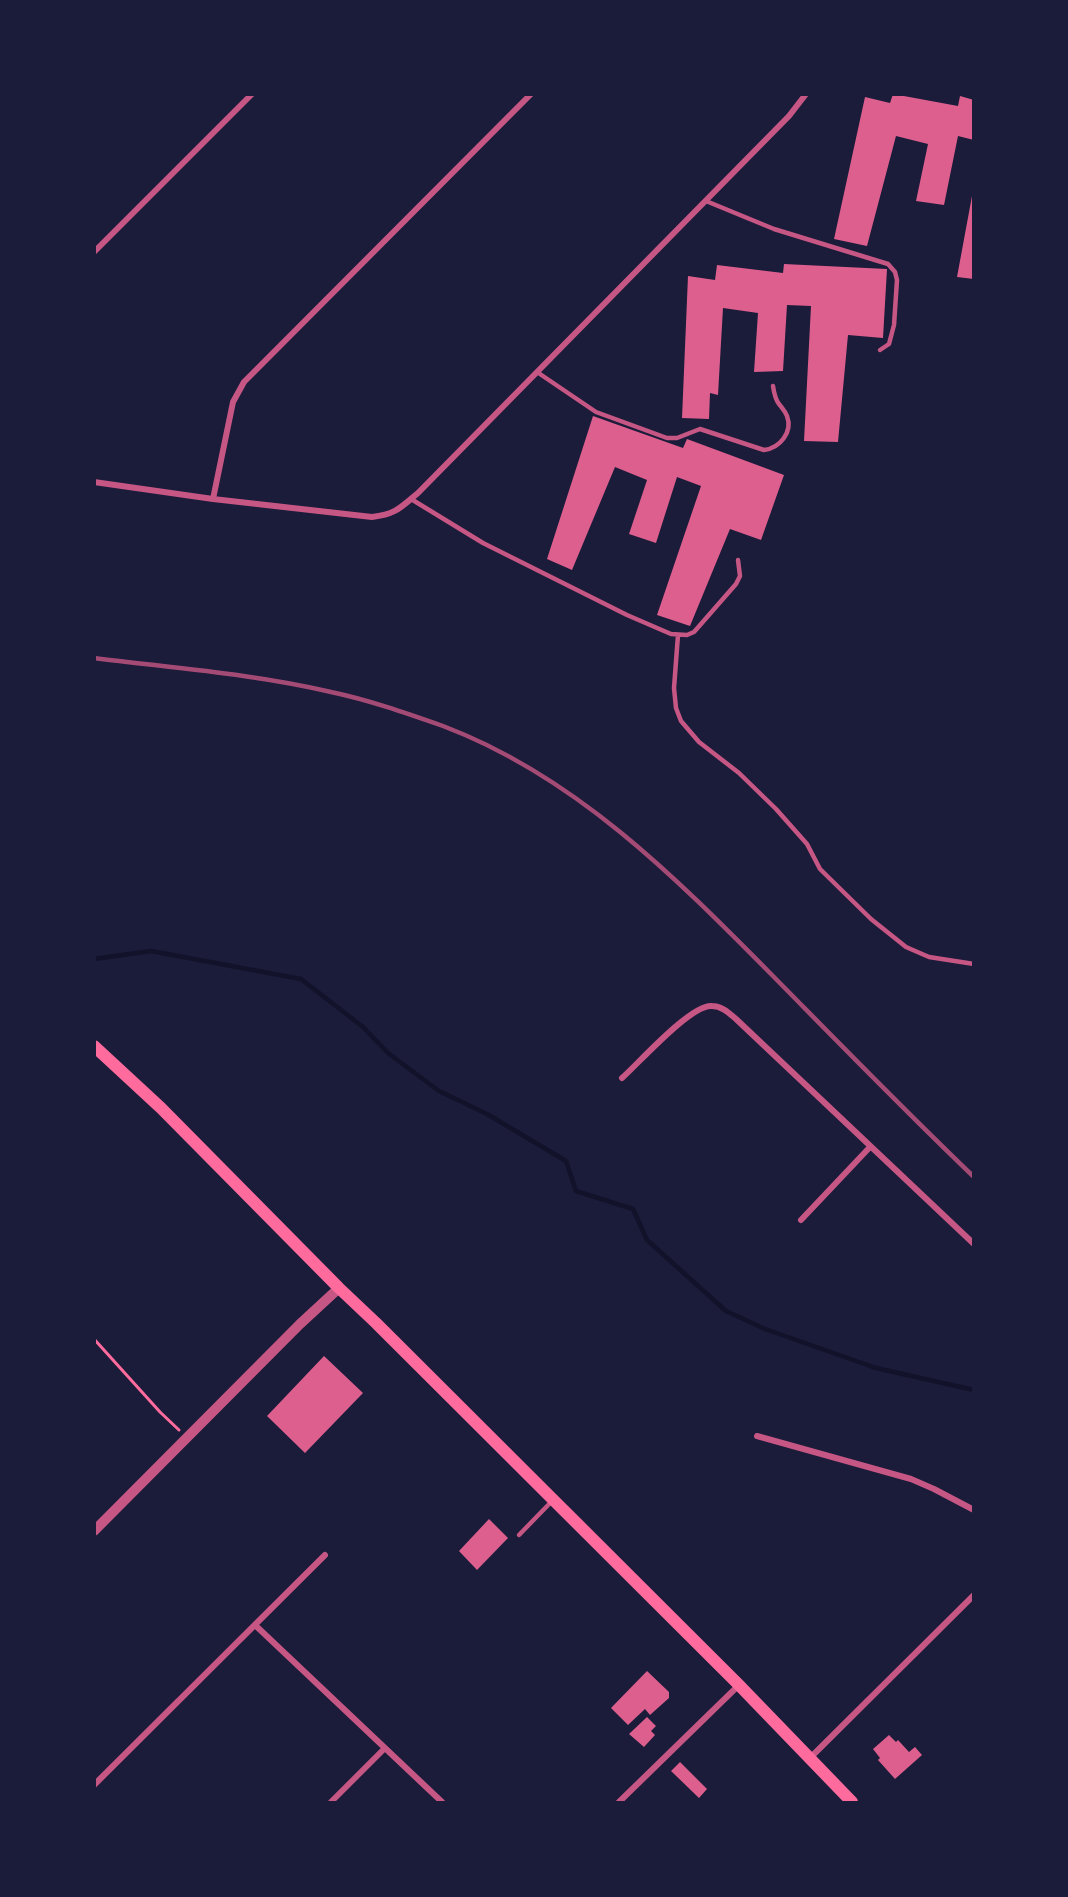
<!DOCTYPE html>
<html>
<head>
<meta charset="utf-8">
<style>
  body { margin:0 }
  #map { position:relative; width:1068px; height:1897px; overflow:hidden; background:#1b1b3a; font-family:"IBM Plex Sans",sans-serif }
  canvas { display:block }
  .frame { position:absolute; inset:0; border:96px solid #1b1b3a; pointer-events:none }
</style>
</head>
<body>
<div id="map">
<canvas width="1068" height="1897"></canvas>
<div class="frame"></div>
</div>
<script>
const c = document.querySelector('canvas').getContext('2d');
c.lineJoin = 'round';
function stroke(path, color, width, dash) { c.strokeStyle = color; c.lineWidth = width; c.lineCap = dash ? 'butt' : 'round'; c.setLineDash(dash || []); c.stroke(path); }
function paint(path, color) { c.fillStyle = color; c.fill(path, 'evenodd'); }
stroke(new Path2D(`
  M 94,959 L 151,951 L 301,979 L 363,1027 L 388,1053 L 439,1091 L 487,1114 L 566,1161 L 576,1191 L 633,1209 L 647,1240 L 726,1311 L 765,1329 L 876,1368 L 974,1390`), '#12122b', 4.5);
paint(new Path2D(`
  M 893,94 L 958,106 L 960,96 L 974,100 L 974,140 L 958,136 L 944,205 L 916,201 L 928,144 L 896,136 L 867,246 L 834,239 L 865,97 L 890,103 Z
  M 972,196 L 974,196 L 974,279 L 957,277 Z
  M 784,264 L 887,269 L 883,338 L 848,335 L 838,442 L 804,441 L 811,306 L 787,305 L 783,371 L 754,372 L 758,313 L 723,308 L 718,395 L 710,393 L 709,419 L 682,418 L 688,276 L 715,280 L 717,265 L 783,273 Z
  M 593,416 L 683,448 L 687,439 L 784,475 L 761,540 L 730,529 L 690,626 L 657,615 L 701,486 L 677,477 L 656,543 L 629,534 L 647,480 L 615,467 L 572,570 L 547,559 Z
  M 324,1356 L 363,1393 L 305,1453 L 267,1416 Z
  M 489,1519 L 508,1538 L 477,1570 L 459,1551 Z
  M 647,1671 L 669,1692 L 669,1698 L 650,1715 L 645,1709 L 628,1725 L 611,1708 Z
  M 647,1717 L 656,1726 L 651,1731 L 655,1735 L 644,1747 L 629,1734 Z
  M 889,1735 L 896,1742 L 898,1740 L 909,1752 L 915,1747 L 922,1755 L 895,1779 L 878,1760 L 880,1758 L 873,1749 Z
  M 680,1762 L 707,1789 L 699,1798 L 671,1771 Z`), '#dd5f8e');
stroke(new Path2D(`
  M 94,1339 L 160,1412 L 179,1430`), '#ff6b9d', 3);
stroke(new Path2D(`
  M 706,201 L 774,229 L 888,264 L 895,272 L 897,280 L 894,325 L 889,344 L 880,350
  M 537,372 L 596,412 L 667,438 L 677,438 L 700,429 L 764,450 C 780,448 793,432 787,416 C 785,411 782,408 779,404 C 775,399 774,393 773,386
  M 411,499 L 483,543 L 627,615 L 671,634 L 687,635 L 694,632 L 736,584 L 740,576 L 738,560
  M 678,635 L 674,688 L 676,708 L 681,721 L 699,742 L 739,773 L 776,809 L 807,844 L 820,869 L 871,919 L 906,947 L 929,957 L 974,964
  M 519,1535 L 553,1500`), '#c65784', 4.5);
stroke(new Path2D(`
  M 94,252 L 252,94
  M 94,482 L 213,499 L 372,517 C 396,514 400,508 418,493 L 789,116 L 806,94
  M 213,499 L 233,402 L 244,382 L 531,94
  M 622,1078 C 639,1063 691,1004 712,1006 C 722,1006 729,1013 736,1019 L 974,1244
  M 801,1220 L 870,1147
  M 757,1436 L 911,1479 L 934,1489 L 974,1510
  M 255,1625 L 442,1802
  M 809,1759 L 974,1595
  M 94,1785 L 325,1555
  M 331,1802 L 384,1749
  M 619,1802 L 739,1685`), '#c65784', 6);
stroke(new Path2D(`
  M 94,1531 L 300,1324 L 339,1288`), '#c65784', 10);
stroke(new Path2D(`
  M 94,1046 L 161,1108 L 339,1288 L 376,1323 L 739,1685 L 852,1802`), '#ff6b9d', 12);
stroke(new Path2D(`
  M 94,658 C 173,668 254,674 331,692 C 369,700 406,713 443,726 C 575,776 674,876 771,974 C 838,1042 905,1111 974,1177`), '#a44b75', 4.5);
</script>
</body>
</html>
